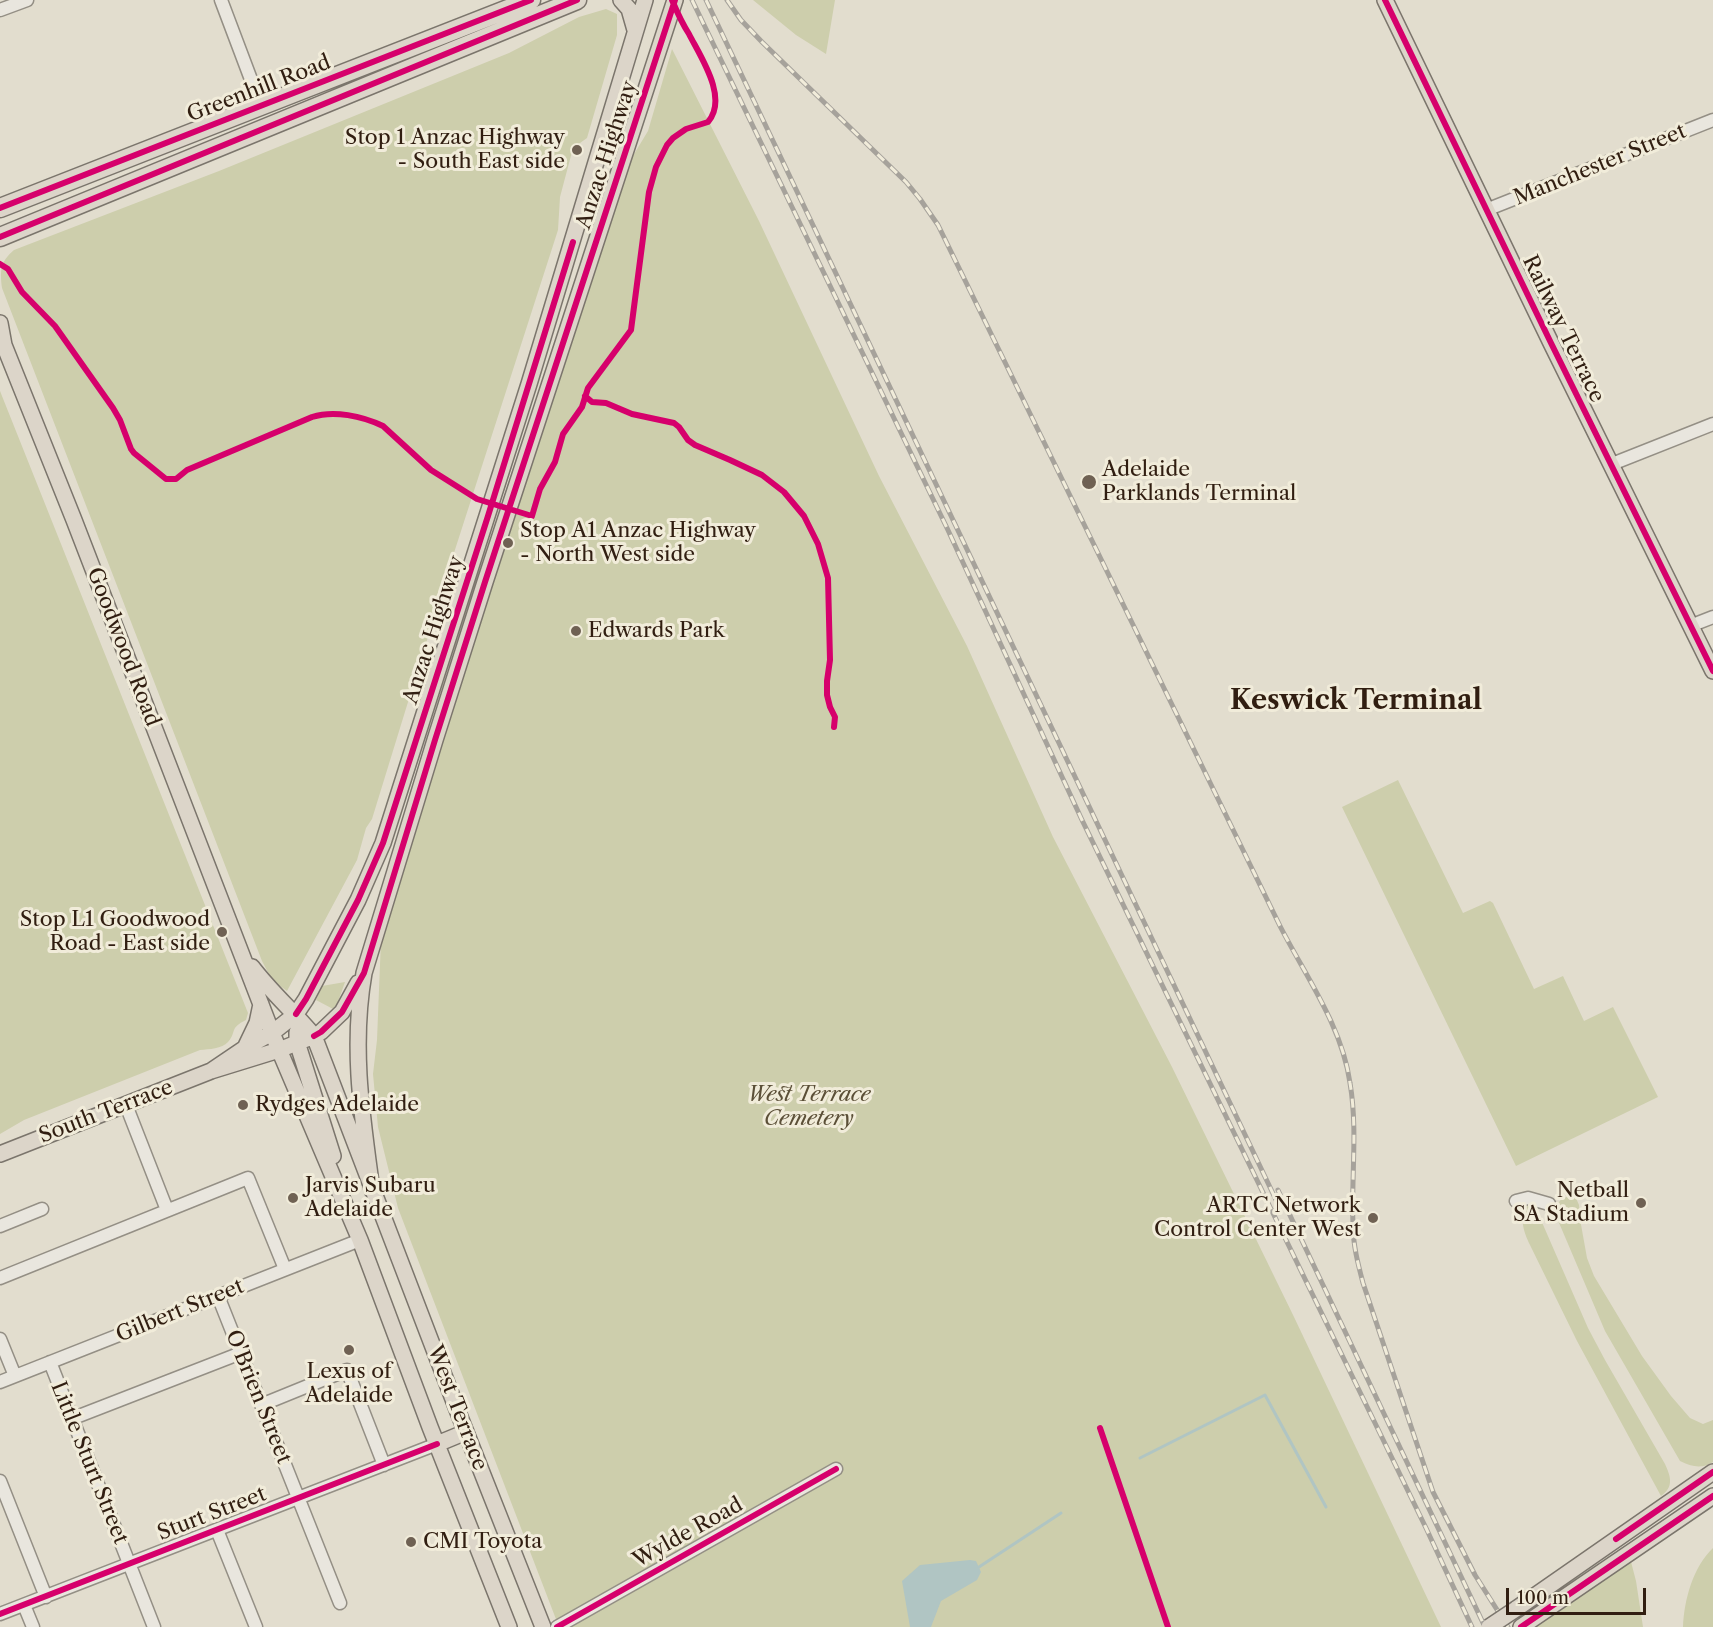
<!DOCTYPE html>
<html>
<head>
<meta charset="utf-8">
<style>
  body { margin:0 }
  #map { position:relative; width:1713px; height:1627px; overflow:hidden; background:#e2ddce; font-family:"Libre Caslon Text",serif }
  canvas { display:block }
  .scale { position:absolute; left:1506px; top:1588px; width:140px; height:27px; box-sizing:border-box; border:3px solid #311e11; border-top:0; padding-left:8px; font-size:18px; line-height:21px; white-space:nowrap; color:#311e11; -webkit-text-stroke:4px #f1ecda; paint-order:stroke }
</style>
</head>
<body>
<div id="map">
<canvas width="1713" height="1627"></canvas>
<div class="scale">100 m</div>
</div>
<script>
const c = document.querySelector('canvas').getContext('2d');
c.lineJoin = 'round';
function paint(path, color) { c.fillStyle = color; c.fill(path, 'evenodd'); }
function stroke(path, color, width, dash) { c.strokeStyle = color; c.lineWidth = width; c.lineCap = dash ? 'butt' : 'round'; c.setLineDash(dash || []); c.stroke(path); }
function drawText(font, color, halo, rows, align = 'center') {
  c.font = font + ' "Libre Caslon Text",serif'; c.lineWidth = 6; c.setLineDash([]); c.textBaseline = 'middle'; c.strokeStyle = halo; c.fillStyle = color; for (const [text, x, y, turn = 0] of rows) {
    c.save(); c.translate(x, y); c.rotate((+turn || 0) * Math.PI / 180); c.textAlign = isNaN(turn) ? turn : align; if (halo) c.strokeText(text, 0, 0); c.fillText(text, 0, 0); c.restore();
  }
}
paint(new Path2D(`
  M 753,0 L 835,0 L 826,54 L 796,35 Z
  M 606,9 L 617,14 L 617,35 L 587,138 L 573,148 L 560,197 L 558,230 L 452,559 L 372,819 L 366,828 L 357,860 L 287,991 L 272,980 L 262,961 L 2,288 C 0,270 0,262 14,250 L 219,171 L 509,53 L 579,17 Z
  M 672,49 L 759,221 L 879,476 L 967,646 L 1053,837 L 1172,1067 L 1294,1317 L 1441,1627 L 559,1627 L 398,1208 L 378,1127 L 373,1074 L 377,1040 L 381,940 L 518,496 L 628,164 L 648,131 Z
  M 0,391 L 248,1013 L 246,1020 C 229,1028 237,1032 228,1042 C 222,1049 209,1049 200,1050 L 24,1120 L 0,1134 Z
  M 1398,780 L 1463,913 L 1490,901 L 1493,903 L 1534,989 L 1563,976 L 1584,1021 L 1613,1007 L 1658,1097 L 1516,1166 L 1342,807 Z
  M 345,982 L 335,1010 L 316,1000 L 322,986 Z
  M 1571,1196 L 1576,1198 L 1579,1205 L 1580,1219 L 1587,1258 L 1594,1276 L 1642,1356 L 1671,1396 L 1690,1418 L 1703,1424 L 1713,1420 L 1713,1462 C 1702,1469 1692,1467 1680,1461 L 1605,1331 L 1554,1211 C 1558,1202 1561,1197 1571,1196 Z
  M 1528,1203 L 1534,1204 L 1588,1328 L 1605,1360 L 1665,1464 C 1671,1477 1674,1487 1661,1496 L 1577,1341 L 1530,1245 C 1523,1230 1519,1219 1528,1203 Z
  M 1713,1548 L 1713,1627 L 1683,1627 C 1684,1600 1693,1567 1713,1548 Z
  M 1630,1558 L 1636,1581 L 1643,1627 L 1529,1627 Z`), '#cdceac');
paint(new Path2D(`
  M 970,1560 L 976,1561 L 981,1572 L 977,1580 L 941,1601 L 931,1627 L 910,1627 L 902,1581 L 920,1565 Z`), '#b0c5c3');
stroke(new Path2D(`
  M 1140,1458 L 1265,1395 L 1326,1507
  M 979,1567 L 1061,1513`), '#b0c5c3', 3);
const minor = new Path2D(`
  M 221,0 L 261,106
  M 0,10 L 27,0
  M 1486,210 L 1713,120
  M 1612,464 L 1713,424
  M 1690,626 L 1713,617
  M 126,1105 L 167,1210
  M 1516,1201 L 1528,1198 L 1549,1204
  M 0,1226 L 42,1209
  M 0,1278 L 248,1178 L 285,1269
  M 218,1296 L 340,1603
  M 0,1339 L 15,1376
  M 50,1362 L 154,1627
  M 0,1382 L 360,1240
  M 261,1405 L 347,1370 L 384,1465
  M 71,1419 L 241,1353
  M 0,1481 L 46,1597
  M 217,1530 L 256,1627
  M 24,1605 L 33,1627
  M 0,1614 L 437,1444
  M 557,1627 L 836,1469`);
const major = new Path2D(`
  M 621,0 L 629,9 L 635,30
  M 1385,0 L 1551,343 L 1713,671
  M 0,323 L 4,345 L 74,520 L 272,1033 L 360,1240 L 430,1427 L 509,1627
  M 252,967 C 271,992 294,1012 314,1036 L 458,1412 L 543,1627
  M 297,1032 L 297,1042 L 333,1156
  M 245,1048 L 257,1023 L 261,1004
  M 211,1071 L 245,1048 L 272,1033 L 296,1014 L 306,999 L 358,900 L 383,843 L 529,384 L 645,0
  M 0,1154 L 211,1071 L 279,1050 L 314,1036 L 321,1032 L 342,1012 L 358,983
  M 372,1190 C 362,1116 351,1047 364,973 L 435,740 L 485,582 L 675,0
  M 437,1444 L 466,1432
  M 1516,1609 L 1713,1472
  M 1521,1627 L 1713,1496`);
const highway = new Path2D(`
  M 0,208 L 531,0
  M 0,237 L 577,0`);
stroke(minor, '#948f85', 15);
stroke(major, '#7b756c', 18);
stroke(highway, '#7b756c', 21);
stroke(minor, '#e9e6de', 12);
stroke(major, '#dcd5c9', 15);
stroke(highway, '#dcd5c9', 18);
const rail = new Path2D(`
  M 692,0 L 947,528 L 1082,820 L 1426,1528 L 1472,1627
  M 706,0 L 1277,1202
  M 727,0 L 741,20 L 762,42 L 906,182 L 920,199 L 938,225 L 1280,926 C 1306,977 1342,1026 1350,1083 C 1358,1130 1351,1178 1353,1225 C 1353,1245 1358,1264 1363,1283 L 1433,1492 L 1475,1575 L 1508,1627
  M 1278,1190 L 1485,1627`);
stroke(rail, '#a6a29b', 5);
stroke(rail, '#f1ecda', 3, [9]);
const majorBridge = new Path2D(`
  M 1489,1627 L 1516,1609`);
stroke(majorBridge, '#7b756c', 18, []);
stroke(majorBridge, '#dcd5c9', 15);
stroke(new Path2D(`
  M 1385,0 L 1551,343 L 1713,671
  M 0,208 L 531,0
  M 0,237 L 577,0
  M 0,264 L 8,269 L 22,292 L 55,326 L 113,408 L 120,420 L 131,449 L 134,453 L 166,479 L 176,479 L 187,470 L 312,417 C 334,410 362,416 383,426 L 431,470 L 477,499 L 532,516 L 540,489 L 555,462 L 563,434 L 582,407 L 588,388 L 631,330 L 649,192 L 656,167 L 667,145 L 673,138 L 686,129 L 708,122 C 729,98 700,56 689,34 C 682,23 677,12 672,0
  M 585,396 L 592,402 L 606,403 L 632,414 L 674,423 L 679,427 L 688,440 L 695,445 L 730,460 L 762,475 L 784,492 L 804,516 L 818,544 L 828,578 L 830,660 L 827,681 L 827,695 L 830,707 L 835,717 L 834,727
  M 296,1014 L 306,999 L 358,900 L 383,843 L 488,516 L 573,242
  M 314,1036 L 321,1032 L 342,1012 L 364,973 L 435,740 L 485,582 L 675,0
  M 1100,1428 L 1168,1627
  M 1616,1539 L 1713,1472
  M 0,1614 L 437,1444
  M 557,1627 L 836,1469
  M 1521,1627 L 1713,1496`), '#d6006c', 6);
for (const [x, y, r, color] of [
  [577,150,6,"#6f6153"],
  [1089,482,8,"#6f6153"],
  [508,543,6,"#6f6153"],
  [576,631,6,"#6f6153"],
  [222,932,6,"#6f6153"],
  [243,1105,6,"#6f6153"],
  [293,1198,6,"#6f6153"],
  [1641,1203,6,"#6f6153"],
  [1373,1218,6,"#6f6153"],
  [349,1350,6,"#6f6153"],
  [411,1542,6,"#6f6153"]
]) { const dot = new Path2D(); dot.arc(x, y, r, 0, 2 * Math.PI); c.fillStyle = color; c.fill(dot); stroke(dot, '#f1ecda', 2); }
drawText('21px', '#311e11', '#f1ecda', [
  ["Greenhill Road",259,89,-21],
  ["Anzac Highway",607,155,-72],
  ["Manchester Street",1600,165,-22],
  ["Railway Terrace",1563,329,64],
  ["Anzac Highway",434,630,-72],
  ["Goodwood Road",123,647,69],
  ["South Terrace",106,1112,-21],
  ["Gilbert Street",180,1311,-22],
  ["O'Brien Street",258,1397,68],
  ["West Terrace",457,1408,69],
  ["Little Sturt Street",89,1463,68],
  ["Sturt Street",212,1514,-21],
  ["Wylde Road",688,1533,-29]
]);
drawText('21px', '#311e11', '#f1ecda', [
  ["Stop 1 Anzac Highway",565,138,"right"],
  ["- South East side",565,162,"right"],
  ["Adelaide",1102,470],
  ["Parklands Terminal",1102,494],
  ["Stop A1 Anzac Highway",520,531],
  ["- North West side",520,555],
  ["Edwards Park",588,631],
  ["Stop L1 Goodwood",210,920,"right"],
  ["Road - East side",210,944,"right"],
  ["Rydges Adelaide",255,1105],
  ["Jarvis Subaru",305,1186],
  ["Adelaide",305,1210],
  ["Netball",1629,1191,"right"],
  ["SA Stadium",1629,1215,"right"],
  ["ARTC Network",1361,1206,"right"],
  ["Control Center West",1361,1230,"right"],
  ["Lexus of",349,1372,"center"],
  ["Adelaide",349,1396,"center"],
  ["CMI Toyota",423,1542]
], 'left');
drawText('italic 21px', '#5b4f37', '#f1ecda', [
  ["West Terrace",809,1095],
  ["Cemetery",809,1119]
]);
drawText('bold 27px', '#311e11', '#f1ecda', [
  ["Keswick Terminal",1356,701]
]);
</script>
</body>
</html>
